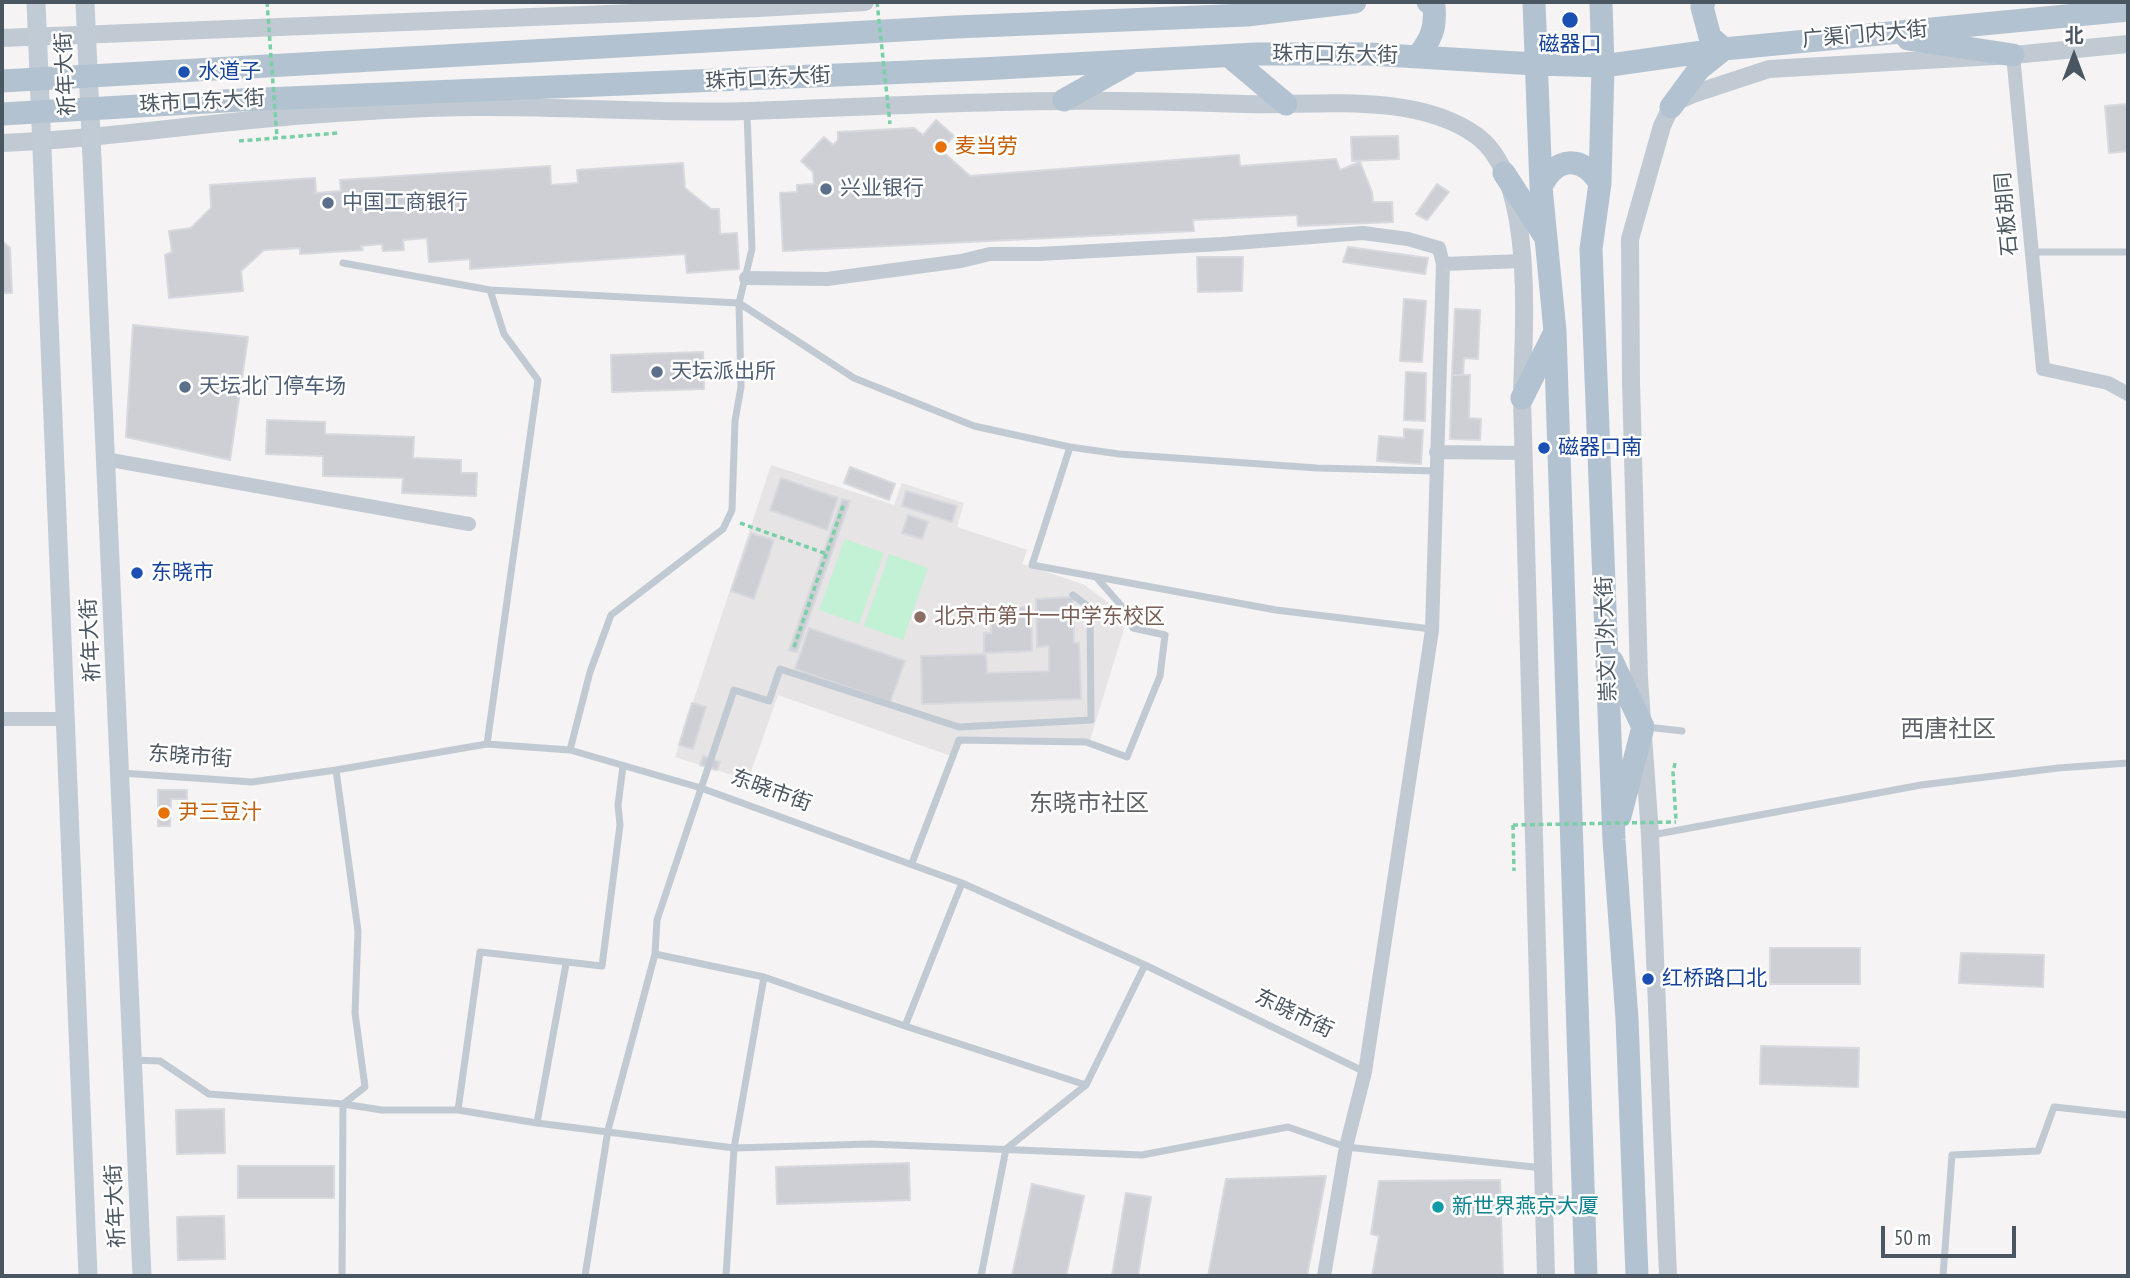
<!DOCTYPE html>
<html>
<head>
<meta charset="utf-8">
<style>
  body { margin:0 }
  #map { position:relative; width:2130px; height:1278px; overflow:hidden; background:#f5f3f3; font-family:"PT Sans Narrow","Noto Sans SC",sans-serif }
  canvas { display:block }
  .frame { position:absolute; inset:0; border:4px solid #4a5661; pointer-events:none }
  .north { position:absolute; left:2039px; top:21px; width:70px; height:70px; -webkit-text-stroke:5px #fff; paint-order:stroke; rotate:0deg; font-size:19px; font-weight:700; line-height:28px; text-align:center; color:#4a5661 }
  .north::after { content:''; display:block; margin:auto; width:24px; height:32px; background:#4a5661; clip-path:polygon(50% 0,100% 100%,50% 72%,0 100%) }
  .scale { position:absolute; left:1881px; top:1226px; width:135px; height:32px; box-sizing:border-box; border:4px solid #4a5661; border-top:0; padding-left:9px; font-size:21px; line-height:24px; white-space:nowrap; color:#4a5661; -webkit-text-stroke:5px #fff; paint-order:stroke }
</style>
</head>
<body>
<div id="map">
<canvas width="2130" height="1278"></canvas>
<div class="frame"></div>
<div class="north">北</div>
<div class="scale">50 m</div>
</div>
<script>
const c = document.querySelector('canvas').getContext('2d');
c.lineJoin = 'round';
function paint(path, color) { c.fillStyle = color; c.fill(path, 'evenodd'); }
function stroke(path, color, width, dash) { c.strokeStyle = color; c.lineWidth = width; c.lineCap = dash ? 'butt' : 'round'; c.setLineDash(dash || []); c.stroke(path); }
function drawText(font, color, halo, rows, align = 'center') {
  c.font = font + ' "PT Sans Narrow","Noto Sans SC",sans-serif'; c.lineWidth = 5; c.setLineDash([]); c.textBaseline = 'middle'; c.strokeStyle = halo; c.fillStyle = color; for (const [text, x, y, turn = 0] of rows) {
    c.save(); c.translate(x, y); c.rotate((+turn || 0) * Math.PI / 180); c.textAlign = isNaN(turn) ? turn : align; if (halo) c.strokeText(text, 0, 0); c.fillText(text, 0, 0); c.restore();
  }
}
paint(new Path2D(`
  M 771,465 L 894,505 L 902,483 L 964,503 L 957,527 L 1027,550 L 1022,564 L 1083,584 L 1113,606 L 1124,629 L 1090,740 L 959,738 L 951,756 L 778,695 L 748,780 L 675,757 Z`), '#e6e4e5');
paint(new Path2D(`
  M 845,539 L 884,553 L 859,624 L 819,610 Z
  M 889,554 L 928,568 L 903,640 L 864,626 Z`), '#c3f1d5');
const building = new Path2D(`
  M 2128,104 L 2128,151 L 2109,153 L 2105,106 Z
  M 936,120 L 954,136 L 941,150 L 970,176 L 1239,155 L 1240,166 L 1336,159 L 1340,170 L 1360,162 L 1372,192 L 1373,202 L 1392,202 L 1393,222 L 1298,226 L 1297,215 L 1193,220 L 1194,231 L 783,251 L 780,193 L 797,192 L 797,185 L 814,184 L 813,172 L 801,161 L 824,137 L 833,145 L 838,140 L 838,132 L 914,128 L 923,135 Z
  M 1398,136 L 1399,159 L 1352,161 L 1351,137 Z
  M 683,163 L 685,188 L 711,209 L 719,209 L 720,234 L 737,233 L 739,269 L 687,273 L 685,254 L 470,269 L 470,259 L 429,262 L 427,238 L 403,240 L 404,250 L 383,251 L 382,244 L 361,246 L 363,250 L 300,254 L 300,248 L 264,250 L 241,271 L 243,291 L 169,298 L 165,255 L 172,252 L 169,231 L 191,228 L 211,208 L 210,185 L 315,178 L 316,193 L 341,191 L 340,180 L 550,166 L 551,185 L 578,183 L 577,170 Z
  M 1437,184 L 1449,192 L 1427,220 L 1416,214 Z
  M 2,241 L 10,248 L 12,293 L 2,293 Z
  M 1348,247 L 1428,258 L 1425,274 L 1343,262 Z
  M 1197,257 L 1243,257 L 1242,291 L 1198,292 Z
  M 1404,299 L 1426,301 L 1422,362 L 1400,361 Z
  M 1455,309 L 1480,310 L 1478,359 L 1464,358 L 1463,375 L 1452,375 Z
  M 133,325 L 248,337 L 230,460 L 126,437 Z
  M 703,352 L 704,389 L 612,392 L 611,355 Z
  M 1406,372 L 1426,373 L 1425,421 L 1404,420 Z
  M 1452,375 L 1470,375 L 1469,418 L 1481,419 L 1480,440 L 1450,439 Z
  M 267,420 L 325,422 L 325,434 L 414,437 L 413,458 L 461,460 L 461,473 L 477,473 L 476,496 L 402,493 L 403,478 L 323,476 L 323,456 L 266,454 Z
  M 1404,429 L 1423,430 L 1421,464 L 1377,461 L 1379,436 L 1404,438 Z
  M 850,467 L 895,484 L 889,500 L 844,483 Z
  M 781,478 L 838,498 L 827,530 L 770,510 Z
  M 906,491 L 957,506 L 952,522 L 902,506 Z
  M 842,499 L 850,501 L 797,652 L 789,650 Z
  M 908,515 L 928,522 L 922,539 L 902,533 Z
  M 751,533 L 774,540 L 754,599 L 731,591 Z
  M 1073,597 L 1074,643 L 1079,643 L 1081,699 L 922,704 L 921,656 L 986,654 L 987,673 L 1049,671 L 1049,646 L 1037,647 L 1036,599 Z
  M 1031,607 L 1032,651 L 984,653 L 984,633 L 991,633 L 991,621 L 994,618 L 1000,618 L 1002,611 L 1006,608 Z
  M 809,628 L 905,661 L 890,702 L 795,669 Z
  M 692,703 L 706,707 L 693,749 L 679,745 Z
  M 703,756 L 720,762 L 717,770 L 700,765 Z
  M 158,790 L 187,790 L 187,799 L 171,799 L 170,826 L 158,826 Z
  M 1770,948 L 1860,948 L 1860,984 L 1770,984 Z
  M 1961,953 L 2044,955 L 2043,987 L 1959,983 Z
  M 1761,1046 L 1859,1048 L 1858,1087 L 1760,1084 Z
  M 224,1109 L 225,1153 L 177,1154 L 176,1110 Z
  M 909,1163 L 910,1200 L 777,1204 L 776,1167 Z
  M 238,1166 L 334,1166 L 334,1198 L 238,1198 Z
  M 1326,1176 L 1307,1276 L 1208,1276 L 1226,1179 Z
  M 1500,1180 L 1503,1276 L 1372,1276 L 1379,1236 L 1371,1234 L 1379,1181 Z
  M 1032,1184 L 1084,1196 L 1066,1276 L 1012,1276 Z
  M 1126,1193 L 1151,1197 L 1138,1276 L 1112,1276 Z
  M 224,1216 L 225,1259 L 178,1260 L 177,1217 Z`);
paint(building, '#cdcfd5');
stroke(building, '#d7d9de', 2);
stroke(new Path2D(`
  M 239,141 L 338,133
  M 740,523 L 827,554
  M 794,647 L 844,503
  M 1675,763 L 1673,773 L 1676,820
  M 1513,825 L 1514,871`), '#7ad0a6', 3.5, [5, 3.5]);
stroke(new Path2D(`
  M 2032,252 L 2128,252
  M 343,263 L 490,290
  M 1070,447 L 1032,565 L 1276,610 L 1431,629
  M 1647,727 L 1682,731
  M 487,744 L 538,380 L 504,334 L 490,290 L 739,303 L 854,378 L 974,426 L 1070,447 L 1119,454 L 1317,468 L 1436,471
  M 570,750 L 590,672 L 611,615 L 723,529 L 732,510 L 735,421 L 741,387 L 739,303 L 752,249 L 747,112
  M 336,770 L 358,931 L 355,1013 L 365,1087 L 343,1104 L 342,1276
  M 122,773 L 252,782 L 336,770 L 487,744 L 570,750 L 701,788 L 962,883 L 1145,965 L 1365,1072
  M 1652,835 L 1921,785 L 2058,768 L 2128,763
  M 912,863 L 959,740 L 1086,742 L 1127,757 L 1160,676 L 1165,635 L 1133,628 L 1125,610 L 1097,578
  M 655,954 L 764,977 L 905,1026 L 1086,1085
  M 905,1026 L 962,883
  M 134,1060 L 160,1061 L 209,1094 L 343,1104 L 382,1110 L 458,1110 L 537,1123 L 734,1148 L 870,1144 L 1142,1155 L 1288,1127 L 1346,1147 L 1543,1168
  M 458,1110 L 480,952 L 602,966 L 620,825 L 618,805 L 623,766
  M 537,1123 L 566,964
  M 585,1276 L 608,1130 L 655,954 L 657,920 L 734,690 L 769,701 L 780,669 L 959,727 L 1091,720 L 1090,608 L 1073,595
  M 726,1276 L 734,1148 L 764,977
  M 981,1276 L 1006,1149 L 1086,1085 L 1145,965
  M 1943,1276 L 1952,1155 L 2038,1151 L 2054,1107 L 2128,1115`), '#c1cad2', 7);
stroke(new Path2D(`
  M 2013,55 L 2043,369 L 2108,383 L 2128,394
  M 746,278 L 827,279 L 961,261 L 990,254 L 1039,254 L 1222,244 L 1363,233 L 1408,239 L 1439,248 L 1443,264
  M 1436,452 L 1524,453
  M 105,459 L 469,524
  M 2,719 L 66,719
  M 1545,1201 L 1584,1206
  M 1324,1276 L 1346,1147 L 1365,1072 L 1432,630 L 1443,264 L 1523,261`), '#c1cad2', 14);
stroke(new Path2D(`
  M 2,38 L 759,8 L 865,2
  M 2,143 C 105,139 207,122 309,115 C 365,111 421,107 477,107 C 568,106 659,114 750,111 C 853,107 956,102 1059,101 C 1121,100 1183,102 1244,104 C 1316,106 1415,91 1477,136 C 1537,180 1523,330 1522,398 L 1546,1276
  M 1668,1276 L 1650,835 L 1639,678 L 1631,381 L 1630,239 L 1662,126 L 1671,107 L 1677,101 L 1693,94 L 1769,69 L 2013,55 L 2128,44`), '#c1cad2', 18);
stroke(new Path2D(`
  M 36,2 L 88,1276
  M 85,2 L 142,1276`), '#c1cbd6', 19);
stroke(new Path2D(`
  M 1534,2 L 1541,187 L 1555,331 L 1586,1276
  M 1601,2 L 1603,66 L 1600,183 L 1591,249 L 1614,840 L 1627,1019 L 1637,1276
  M 1908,39 L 2013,55
  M 1229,56 L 1286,104
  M 1417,57 C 1431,40 1436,28 1434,7 L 1428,2
  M 2,81 L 955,27 L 1247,15 L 1355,2
  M 1064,100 L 1128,64
  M 1671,107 L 1699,69 L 1724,49 L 1710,37 L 1702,7 L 1704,2
  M 2,114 L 241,100 L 981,69 L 1256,54 L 1369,54 L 1535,64 L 1603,66 L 1724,49 L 2128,10
  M 1504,173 L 1544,235
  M 1541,187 C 1556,156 1582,155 1600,183
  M 1522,398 L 1554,334
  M 1612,661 L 1643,727 L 1620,816`), '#b3c2d1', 23);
stroke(new Path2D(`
  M 267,2 L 277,138
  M 877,2 L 890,124
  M 1513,825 L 1676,822`), '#7ad0a6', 3.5, [5, 3.5]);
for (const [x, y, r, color] of [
  [1570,20,9,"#1a4fb4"],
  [184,72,7,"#1a4fb4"],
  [941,147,7,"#e8710a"],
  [826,189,7,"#5c6f8a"],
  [328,203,7,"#5c6f8a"],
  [657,372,7,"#5c6f8a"],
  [185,387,7,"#5c6f8a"],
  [1544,448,7,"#1a4fb4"],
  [137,573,7,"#1a4fb4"],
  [920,617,7,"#8d6e63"],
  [164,813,7,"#e8710a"],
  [1648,979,7,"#1a4fb4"],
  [1438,1207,7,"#0f9aa8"]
]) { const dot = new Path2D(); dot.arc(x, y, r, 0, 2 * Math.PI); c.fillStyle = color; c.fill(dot); stroke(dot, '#fff', 2.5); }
drawText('21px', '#4a5661', '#fff', [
  ["广渠门内大街",1865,35,-5],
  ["珠市口东大街",1335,55,1],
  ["祈年大街",66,74,-93],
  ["珠市口东大街",768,79,-3],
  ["珠市口东大街",202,102,-3],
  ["石板胡同",2007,214,-95],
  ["崇文门外大街",1607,639,-92],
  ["祈年大街",91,640,-93],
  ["东晓市街",190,757,4],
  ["东晓市街",771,791,20],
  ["东晓市街",1294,1014,26],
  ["祈年大街",116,1206,-93]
]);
drawText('21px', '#164399', '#fff', [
  ["磁器口",1570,45,"center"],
  ["水道子",198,72],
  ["磁器口南",1558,448],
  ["东晓市",151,573],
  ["红桥路口北",1662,979]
], 'left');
drawText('21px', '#c56008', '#fff', [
  ["麦当劳",955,147],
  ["尹三豆汁",178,813]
], 'left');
drawText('21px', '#4e5e75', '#fff', [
  ["兴业银行",840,189],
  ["中国工商银行",342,203],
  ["天坛派出所",671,372],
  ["天坛北门停车场",199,387]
], 'left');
drawText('21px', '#785e54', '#fff', [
  ["北京市第十一中学东校区",934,617]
], 'left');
drawText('21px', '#0d838f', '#fff', [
  ["新世界燕京大厦",1452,1207]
], 'left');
drawText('24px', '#5f6368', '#fff', [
  ["西唐社区",1948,730],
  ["东晓市社区",1089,804]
]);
</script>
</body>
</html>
